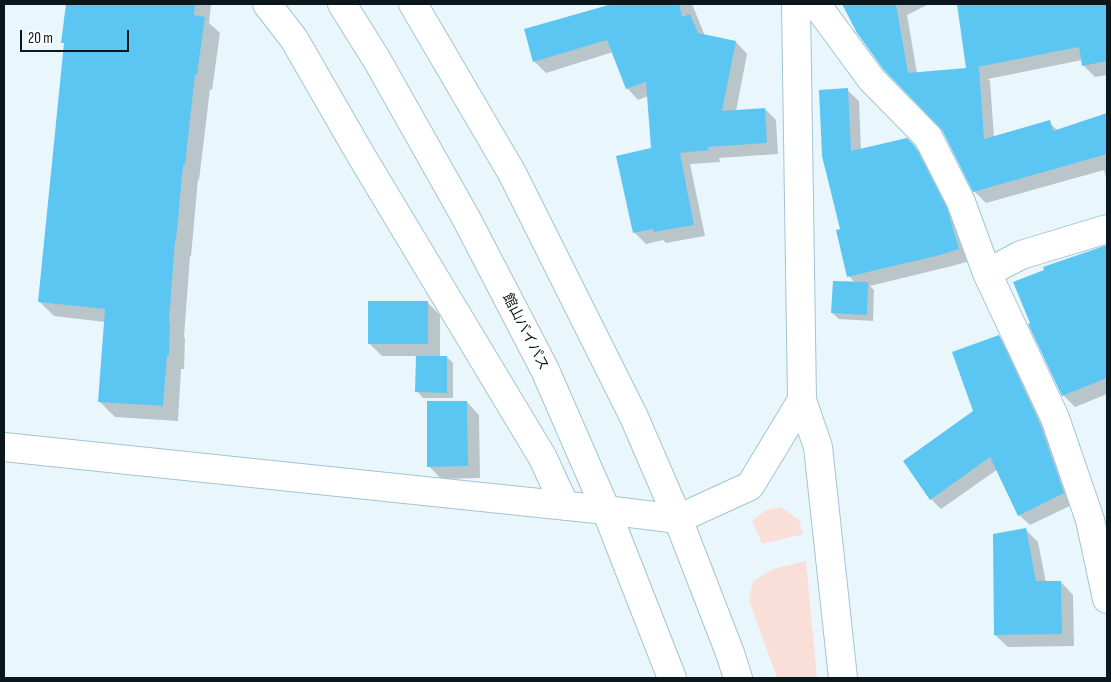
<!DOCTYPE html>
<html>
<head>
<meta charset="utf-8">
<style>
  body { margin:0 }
  #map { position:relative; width:1111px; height:682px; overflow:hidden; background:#e9f7fd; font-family:"Sofia Sans Condensed",sans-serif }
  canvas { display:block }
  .frame { position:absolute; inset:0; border:5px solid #0a171d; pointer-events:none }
  .scale { position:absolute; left:20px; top:30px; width:109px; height:22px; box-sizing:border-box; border:2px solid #0a171d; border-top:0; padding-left:6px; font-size:15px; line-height:18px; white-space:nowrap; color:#0a171d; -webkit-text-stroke:4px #fff; paint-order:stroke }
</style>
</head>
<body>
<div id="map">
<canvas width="1111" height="682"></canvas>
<div class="frame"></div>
<div class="scale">20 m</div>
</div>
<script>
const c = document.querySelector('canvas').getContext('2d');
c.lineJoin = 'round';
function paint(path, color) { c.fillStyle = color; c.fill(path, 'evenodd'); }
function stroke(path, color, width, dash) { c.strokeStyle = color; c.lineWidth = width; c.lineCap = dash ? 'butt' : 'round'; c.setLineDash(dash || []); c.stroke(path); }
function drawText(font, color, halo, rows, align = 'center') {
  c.font = font + ' "Sofia Sans Condensed","Noto Sans JP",sans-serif'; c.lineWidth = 4; c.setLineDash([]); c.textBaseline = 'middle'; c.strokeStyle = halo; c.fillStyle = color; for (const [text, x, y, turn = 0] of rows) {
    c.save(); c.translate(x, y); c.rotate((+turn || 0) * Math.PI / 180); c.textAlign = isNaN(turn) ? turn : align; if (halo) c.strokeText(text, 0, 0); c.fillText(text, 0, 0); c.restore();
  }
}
paint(new Path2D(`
  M 781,507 L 799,520 L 803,534 L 762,544 L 752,521 L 766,510 Z
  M 806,561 L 817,678 L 777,678 L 749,600 L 753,581 L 773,569 Z`), '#f9dfd8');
paint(new Path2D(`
  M 67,4 L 211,4 L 209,23 L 220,33 L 212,90 L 210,89 L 199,180 L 198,179 L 191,256 L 190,256 L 184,337 L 185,338 L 184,369 L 181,369 L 178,421 L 115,417 L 100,402 L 105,322 L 54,316 L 39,301 L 65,45 L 63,42 Z
  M 609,4 L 692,4 L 705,36 L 736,42 L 747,54 L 736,111 L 765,109 L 776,120 L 778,154 L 719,158 L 720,162 L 690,164 L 705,236 L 666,243 L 663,240 L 646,244 L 634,232 L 653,149 L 648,96 L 638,100 L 627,88 L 613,52 L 546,73 L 534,61 L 610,6 Z
  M 843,4 L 929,4 L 907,15 L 917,73 L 968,69 L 958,4 L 1107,4 L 1107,75 L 1095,77 L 1083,65 L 1082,60 L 988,79 L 990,81 L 994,138 L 1049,122 L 1058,131 L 1107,115 L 1107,181 L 1104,170 L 986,203 L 974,191 L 943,129 L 858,32 Z
  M 847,90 L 859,101 L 861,150 L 906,139 L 927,159 L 958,221 L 970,261 L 952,266 L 870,286 L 874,290 L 873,321 L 839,319 L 832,313 L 855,283 L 849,276 L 842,230 Z
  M 1107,247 L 1107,394 L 1075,407 L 1063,395 L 1044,268 Z
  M 427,302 L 440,315 L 440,357 L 447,357 L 453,363 L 453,398 L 423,398 L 417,391 L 417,356 L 382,356 L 370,344 Z
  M 998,336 L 1009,346 L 1050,435 L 1074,504 L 1030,525 L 1019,515 L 998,469 L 941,509 L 931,499 L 975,412 Z
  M 467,402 L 479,415 L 480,478 L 441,479 L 429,466 Z
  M 1025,529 L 1038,542 L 1046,583 L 1061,582 L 1073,595 L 1074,646 L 1008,647 L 995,635 Z`), '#0003');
paint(new Path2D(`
  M 66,4 L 195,4 L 194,15 L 205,17 L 197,75 L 195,75 L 185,165 L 183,165 L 176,241 L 175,241 L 169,321 L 170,322 L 169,355 L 167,355 L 163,406 L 98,402 L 105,309 L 38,302 L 64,43 L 61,43 Z
  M 612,4 L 679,4 L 682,17 L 690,14 L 698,33 L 736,41 L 722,111 L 765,108 L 767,143 L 708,147 L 709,150 L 680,153 L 694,225 L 654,232 L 653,229 L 633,233 L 616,156 L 651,148 L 646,82 L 626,89 L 607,40 L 533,62 L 524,29 Z
  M 842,4 L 896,4 L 908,73 L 966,68 L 957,4 L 1107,4 L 1107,61 L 1082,66 L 1079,47 L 972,68 L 979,67 L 984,139 L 1050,120 L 1053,131 L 1107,113 L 1107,154 L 973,192 L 942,130 L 883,69 L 857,33 Z
  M 848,88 L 851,151 L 907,138 L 915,146 L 947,208 L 959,249 L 940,255 L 847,277 L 836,230 L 840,229 L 822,156 L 819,90 Z
  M 1107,245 L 1107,378 L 1062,396 L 1028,324 L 1030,323 L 1013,282 L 1044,270 L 1043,267 Z
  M 833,281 L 868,282 L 867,315 L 831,313 Z
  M 368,301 L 428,301 L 428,344 L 368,344 Z
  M 999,335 L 1040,424 L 1064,493 L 1018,516 L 990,457 L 930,500 L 903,461 L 973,411 L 952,352 Z
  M 416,356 L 447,356 L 447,393 L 415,392 Z
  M 427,401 L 467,401 L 468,466 L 427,467 Z
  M 1026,528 L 1036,581 L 1061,581 L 1062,634 L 994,635 L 993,534 Z`), '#5cc6f2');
const street = new Path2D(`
  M 267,4 L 294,39 L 362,157 L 543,458 L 565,506
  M 816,4 L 871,79 L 928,137 L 961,202 L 987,273 L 1055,418 L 1090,520 L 1107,599
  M 987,273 L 1021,255 L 1107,229
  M 802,400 L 818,447 L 843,678
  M 4,447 L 606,510 L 678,519 L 750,486 L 802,400 L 796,4`);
const highway = new Path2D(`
  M 342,4 L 377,60 L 466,218 L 545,370 L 606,510 L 672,678
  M 413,4 L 512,173 L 634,417 L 678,519 L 730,653 L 738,678`);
stroke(street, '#a2c4d4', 30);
stroke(highway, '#a2c4d4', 30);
stroke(street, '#fff', 28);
stroke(highway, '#fff', 28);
drawText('14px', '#0a171d', '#fff', [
  ["館山バイパス",525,332,63]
]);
</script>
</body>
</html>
